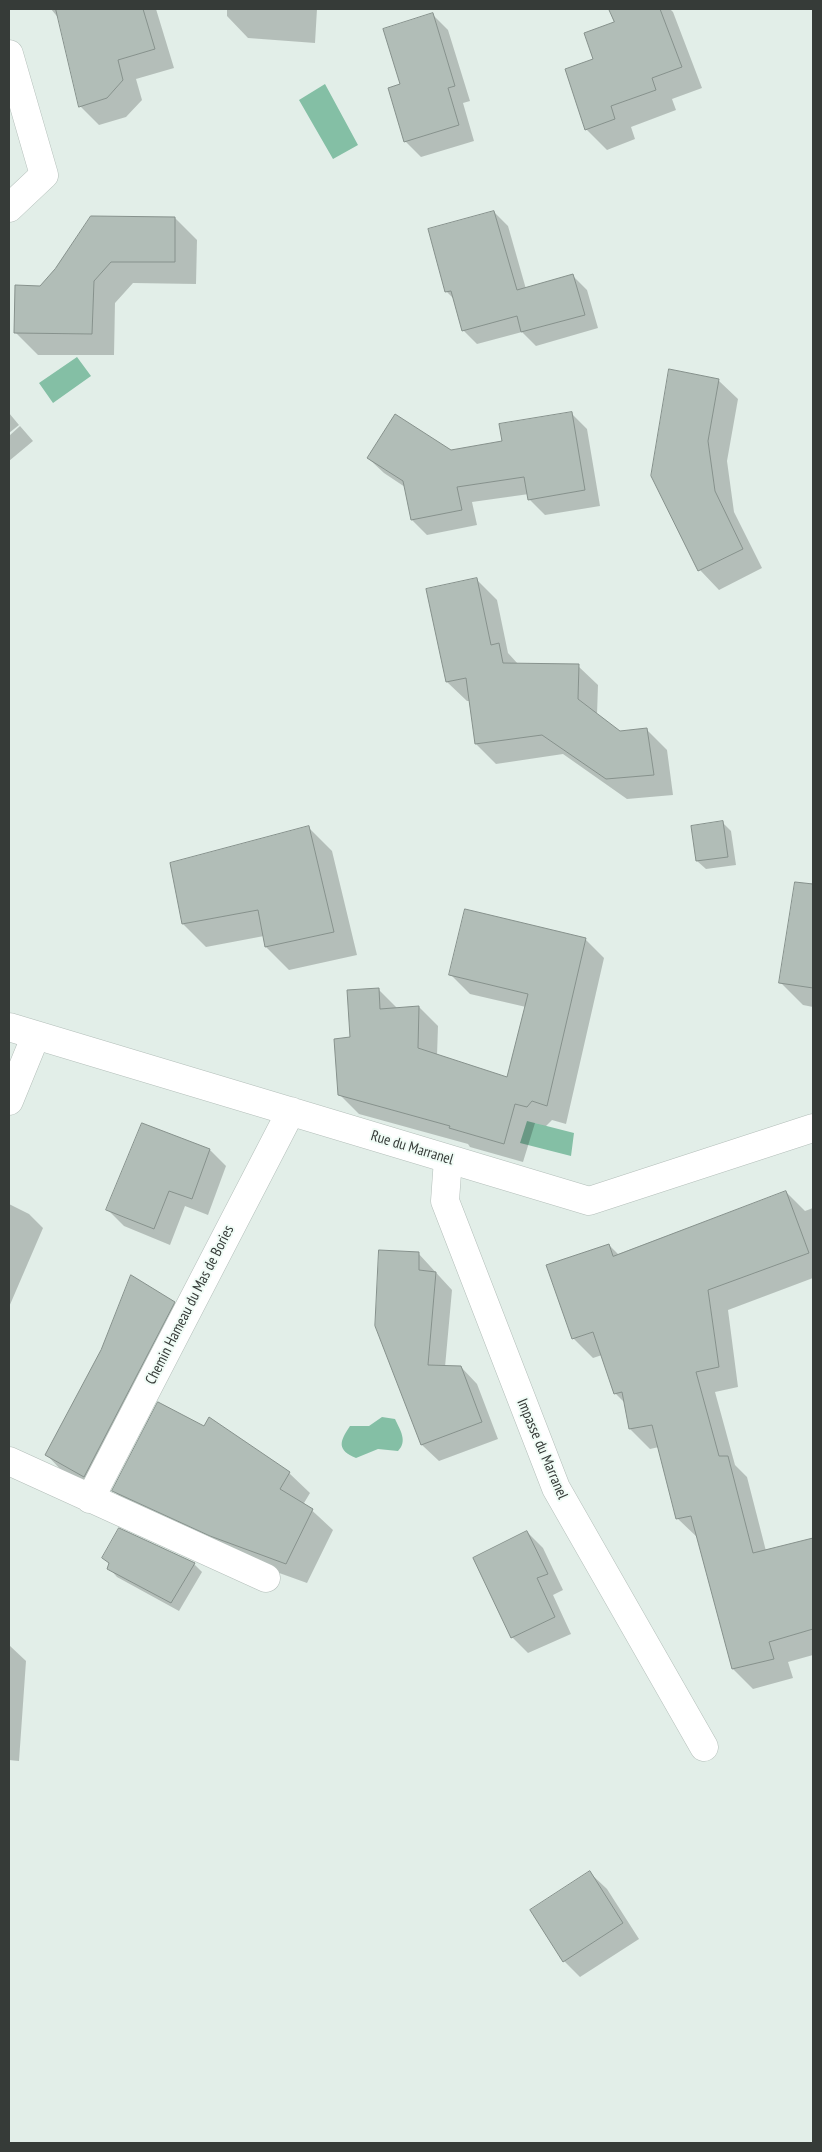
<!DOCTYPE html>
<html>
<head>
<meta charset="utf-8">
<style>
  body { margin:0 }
  #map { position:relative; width:822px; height:2152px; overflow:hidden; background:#e2eee8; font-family:"PT Sans Narrow",sans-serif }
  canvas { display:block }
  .frame { position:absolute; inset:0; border:10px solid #363b38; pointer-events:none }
</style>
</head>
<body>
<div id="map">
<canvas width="822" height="2152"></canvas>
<div class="frame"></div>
</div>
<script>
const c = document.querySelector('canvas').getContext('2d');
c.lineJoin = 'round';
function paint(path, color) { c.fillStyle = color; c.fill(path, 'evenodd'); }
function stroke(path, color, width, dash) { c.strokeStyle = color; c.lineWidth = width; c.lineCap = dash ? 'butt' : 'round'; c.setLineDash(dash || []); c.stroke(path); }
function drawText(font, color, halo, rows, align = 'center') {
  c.font = font + ' "PT Sans Narrow",sans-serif'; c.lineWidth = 4; c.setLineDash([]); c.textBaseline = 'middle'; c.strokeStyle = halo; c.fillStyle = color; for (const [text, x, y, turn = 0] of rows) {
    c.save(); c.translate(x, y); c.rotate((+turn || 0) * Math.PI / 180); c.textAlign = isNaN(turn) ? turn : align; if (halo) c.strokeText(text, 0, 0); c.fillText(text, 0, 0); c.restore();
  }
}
paint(new Path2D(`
  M 325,84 L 358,145 L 333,159 L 299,100 Z
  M 77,357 L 91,376 L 53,403 L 39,383 Z
  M 527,1121 L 574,1133 L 571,1156 L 520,1143 Z
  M 382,1417 L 395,1419 C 400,1430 408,1441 398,1451 L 378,1449 L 356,1458 C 337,1450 339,1442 350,1426 L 369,1426 Z`), '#84bfa5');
paint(new Path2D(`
  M 51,9 L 156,9 L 174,68 L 136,79 L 142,100 L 126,117 L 99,125 L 80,106 L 60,20 Z
  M 227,9 L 317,9 L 315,43 L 248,38 L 227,16 Z
  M 611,9 L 670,9 L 673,12 L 702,88 L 672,99 L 676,110 L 631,127 L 635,139 L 607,150 L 586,129 L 595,59 L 616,23 Z
  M 432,14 L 448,30 L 470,101 L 463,103 L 474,141 L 421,157 L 405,141 L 401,85 Z
  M 494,212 L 508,226 L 526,289 L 573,276 L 587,290 L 598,328 L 536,346 L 522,332 L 477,344 L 463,330 L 455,300 L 446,291 Z
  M 175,218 L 197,240 L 196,284 L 133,283 L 115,303 L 114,355 L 38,355 L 16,333 L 41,287 Z
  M 718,380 L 738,399 L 727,461 L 734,512 L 762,568 L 719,590 L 700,570 L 652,475 Z
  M 9,413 L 19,425 L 9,433 Z
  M 572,414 L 587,429 L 600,506 L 545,515 L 529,499 L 529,494 L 472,502 L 477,525 L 427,535 L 412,520 L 405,487 L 384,473 L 368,458 L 450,451 L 503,442 Z
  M 20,426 L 33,441 L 9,461 L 9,436 Z
  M 477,580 L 497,600 L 508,653 L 518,664 L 578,666 L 598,685 L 597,715 L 620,732 L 647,730 L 667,750 L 673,795 L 627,799 L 563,754 L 496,764 L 476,744 L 470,701 L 467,701 L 447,682 Z
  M 722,822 L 731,831 L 736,865 L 706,869 L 697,861 Z
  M 309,828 L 332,851 L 357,955 L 289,970 L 266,947 L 264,936 L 206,947 L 183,924 Z
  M 585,939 L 604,958 L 566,1124 L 552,1120 L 546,1126 L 535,1123 L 523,1162 L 470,1147 L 468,1144 L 359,1114 L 339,1094 L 351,1038 L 378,989 L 398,1009 L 419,1007 L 438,1026 L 437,1056 L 508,1078 L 526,1007 L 470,994 L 451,975 Z
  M 787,942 L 813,946 L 813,1007 L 803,1005 L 781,983 Z
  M 143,1125 L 210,1150 L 226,1166 L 208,1215 L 185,1206 L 170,1245 L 124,1226 L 108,1210 Z
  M 786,1192 L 805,1211 L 813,1208 L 813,1278 L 728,1310 L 738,1387 L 715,1392 L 735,1465 L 747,1477 L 766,1551 L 813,1539 L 813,1655 L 788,1662 L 793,1678 L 753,1689 L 733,1669 L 698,1538 L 678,1519 L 659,1447 L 650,1449 L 630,1429 L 625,1403 L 615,1393 L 602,1355 L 593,1358 L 573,1338 L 609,1245 L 619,1255 Z
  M 9,1204 L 29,1214 L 43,1228 L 9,1307 Z
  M 418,1253 L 452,1290 L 445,1367 L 461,1367 L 477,1384 L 498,1439 L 439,1461 L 422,1445 L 376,1326 Z
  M 174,1303 L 190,1319 L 100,1492 L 62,1471 L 46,1454 Z
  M 289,1473 L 310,1493 L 304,1503 L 333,1530 L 307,1583 L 232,1556 L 134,1511 L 113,1490 Z
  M 527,1532 L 543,1548 L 563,1590 L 553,1595 L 571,1634 L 528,1653 L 512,1637 Z
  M 104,1558 L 194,1564 L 202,1572 L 179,1611 L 117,1577 L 109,1568 L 110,1564 Z
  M 9,1645 L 26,1661 L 19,1761 L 9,1760 Z
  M 590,1873 L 607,1889 L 639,1939 L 580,1977 L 564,1961 Z`), '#0003');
const building = new Path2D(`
  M 56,9 L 143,9 L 155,49 L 118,60 L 123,80 L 107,98 L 79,107 Z
  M 609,9 L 660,9 L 682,67 L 652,78 L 656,90 L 611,106 L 615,119 L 585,130 L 565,69 L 593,59 L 584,33 L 614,22 Z
  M 433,13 L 455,86 L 448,88 L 459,125 L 404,142 L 388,88 L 400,84 L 383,29 Z
  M 494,211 L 517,290 L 573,274 L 585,315 L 521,332 L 517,316 L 462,331 L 451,291 L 445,292 L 428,229 Z
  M 91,216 L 175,217 L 175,262 L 111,262 L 94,281 L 92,334 L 14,333 L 15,285 L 40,286 L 55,269 Z
  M 669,369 L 719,379 L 708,441 L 715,491 L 743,549 L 698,571 L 651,476 Z
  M 572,412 L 585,490 L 528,500 L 524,477 L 457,487 L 462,510 L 411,520 L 403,481 L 367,458 L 395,414 L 451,450 L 502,441 L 499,424 Z
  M 477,578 L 491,645 L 499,643 L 503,663 L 579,664 L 578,699 L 620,731 L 647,728 L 654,775 L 606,779 L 542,735 L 475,744 L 466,678 L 446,682 L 426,589 Z
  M 723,821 L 728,857 L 696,861 L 691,826 Z
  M 309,826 L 334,932 L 265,947 L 258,910 L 182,924 L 170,863 Z
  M 795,882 L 813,884 L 813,988 L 779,983 Z
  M 465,909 L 586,938 L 547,1106 L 532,1101 L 527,1107 L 515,1104 L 504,1144 L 449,1128 L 450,1126 L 338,1095 L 334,1039 L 350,1037 L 347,990 L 379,988 L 380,1009 L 419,1006 L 418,1048 L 507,1077 L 528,994 L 449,975 Z
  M 142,1123 L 210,1149 L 192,1199 L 169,1191 L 154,1229 L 106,1210 Z
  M 786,1191 L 809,1253 L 708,1290 L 719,1367 L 696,1372 L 719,1456 L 728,1456 L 753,1553 L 813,1538 L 813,1629 L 769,1642 L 774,1659 L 732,1669 L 691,1516 L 676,1519 L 652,1425 L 629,1429 L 622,1392 L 614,1394 L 593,1332 L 572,1339 L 546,1265 L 609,1244 L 613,1256 Z
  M 379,1250 L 419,1252 L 419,1270 L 436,1272 L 428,1365 L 461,1366 L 482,1422 L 421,1445 L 375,1326 Z
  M 131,1275 L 175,1302 L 84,1477 L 45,1455 L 101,1350 Z
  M 158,1402 L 204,1426 L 209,1417 L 290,1472 L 280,1489 L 313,1509 L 286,1564 L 210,1536 L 112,1491 Z
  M 119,1528 L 195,1563 L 171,1603 L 107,1569 L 109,1563 L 102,1558 Z
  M 527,1531 L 548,1574 L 537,1578 L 555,1617 L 511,1638 L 473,1558 Z
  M 590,1871 L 623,1923 L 563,1962 L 530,1910 Z`);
paint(building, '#b1bdb7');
stroke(building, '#86918c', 1);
const minor = new Path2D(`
  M 9,54 L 44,175 L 9,208
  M 9,1027 L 589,1201 L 813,1128
  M 9,1101 L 36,1035
  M 448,1159 L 445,1201 L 556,1488 L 704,1747
  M 9,1461 L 266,1578
  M 90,1499 L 291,1111`);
stroke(minor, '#b3beb9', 29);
stroke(minor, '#fff', 28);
drawText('15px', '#363b38', '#f0fcf6', [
  ["Rue du Marranel",412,1148,17],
  ["Chemin Hameau du Mas de Bories",190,1305,-63],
  ["Impasse du Marranel",542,1449,67]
]);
</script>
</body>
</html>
